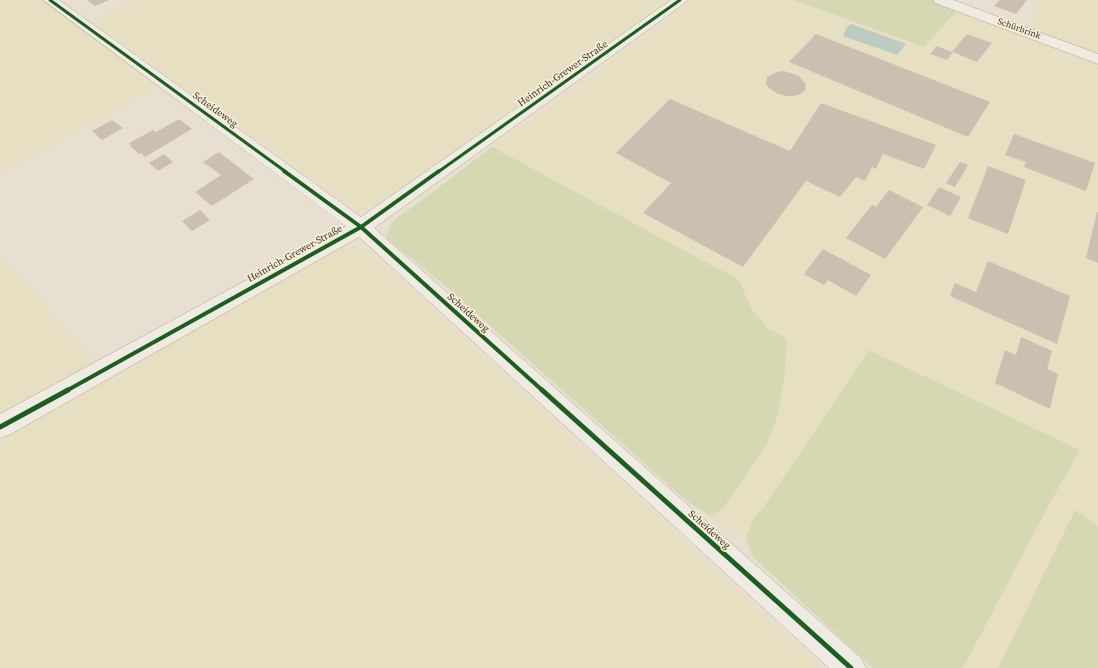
<!DOCTYPE html>
<html>
<head>
<meta charset="utf-8">
<style>
  body { margin:0 }
  canvas { display:block; background:#e7e0d1 }
</style>
</head>
<body>
<canvas width="1098" height="668"></canvas>
<script>
const c = document.querySelector('canvas').getContext('2d');
c.lineJoin = 'round';
function paint(path, color) { c.fillStyle = color; c.fill(path, 'evenodd'); }
function stroke(path, color, width, dash) { c.strokeStyle = color; c.lineWidth = width; c.lineCap = dash ? 'butt' : 'round'; c.setLineDash(dash || []); c.stroke(path); }
function drawText(font, color, halo, rows, align = 'center') {
  c.font = font + ' "Source Serif 4",serif'; c.lineWidth = 3.5; c.setLineDash([]); c.textBaseline = 'middle'; c.strokeStyle = halo; c.fillStyle = color; for (const [text, x, y, turn = 0] of rows) {
    c.save(); c.translate(x, y); c.rotate((+turn || 0) * Math.PI / 180); c.textAlign = isNaN(turn) ? turn : align; if (halo) c.strokeText(text, 0, 0); c.fillText(text, 0, 0); c.restore();
  }
}
paint(new Path2D(`
  M 3,0 L 44,0 L 160,85 L 0,173 L 0,1 Z
  M 138,0 L 672,0 L 395,196 L 374,207 L 358,212 L 91,21 Z
  M 692,0 L 794,0 L 924,47 L 957,11 L 1098,64 L 1098,526 L 1075,510 L 998,668 L 963,668 L 1052,499 L 1080,450 L 764,507 L 752,521 L 746,540 L 711,516 L 725,506 L 767,444 L 778,414 L 785,371 L 787,339 L 767,328 L 751,308 L 739,280 L 492,147 L 605,66 Z
  M 1039,0 L 1098,0 L 1098,54 L 1030,29 Z
  M 353,245 L 377,257 L 823,668 L 0,668 L 0,440 L 336,249 Z
  M 0,256 L 102,369 L 0,425 Z`), '#e6dfc2');
paint(new Path2D(`
  M 794,0 L 930,0 L 957,11 L 924,47 Z
  M 492,147 L 739,280 L 751,308 L 767,328 L 787,339 L 785,371 L 778,414 L 767,444 L 725,506 L 711,516 L 695,507 L 681,496 L 442,283 L 387,239 C 388,222 396,218 410,209 Z
  M 869,350 L 1080,450 L 1052,499 L 963,668 L 873,668 L 753,557 L 746,540 L 752,521 L 764,507 Z
  M 1075,510 L 1098,526 L 1098,668 L 998,668 Z`), '#d6d7b3');
paint(new Path2D(`
  M 851,24 L 904,43 L 906,44 L 897,55 L 843,36 L 846,28 Z`), '#bcccc2');
paint(new Path2D(`
  M 87,0 L 109,0 L 95,6 Z
  M 1000,0 L 1027,0 L 1016,14 L 994,6 Z
  M 816,34 L 990,102 L 968,137 L 789,62 Z
  M 967,34 L 992,43 L 977,62 L 953,52 L 947,60 L 930,54 L 937,46 L 952,52 Z
  M 784,71 L 799,76 L 806,85 L 805,90 L 801,94 L 794,96 L 786,96 L 778,94 L 769,88 L 766,84 L 767,77 L 777,72 Z
  M 670,99 L 790,151 L 821,103 L 936,145 L 924,169 L 883,154 L 876,169 L 872,167 L 865,181 L 856,177 L 840,197 L 806,181 L 743,267 L 643,213 L 671,183 L 616,153 Z
  M 179,119 L 192,129 L 145,157 L 141,153 L 139,154 L 130,146 L 131,145 L 129,143 L 153,130 L 156,132 Z
  M 112,120 L 123,128 L 102,140 L 92,131 Z
  M 1014,134 L 1095,163 L 1086,191 L 1024,167 L 1026,162 L 1005,155 Z
  M 219,152 L 254,179 L 212,206 L 195,192 L 221,175 L 203,162 Z
  M 164,154 L 173,162 L 158,171 L 149,163 Z
  M 960,162 L 968,165 L 955,187 L 946,183 Z
  M 988,166 L 1026,180 L 1008,234 L 968,218 Z
  M 939,187 L 961,197 L 950,216 L 927,205 Z
  M 889,190 L 923,207 L 885,259 L 846,238 L 872,205 L 876,207 Z
  M 200,210 L 210,220 L 192,231 L 182,221 Z
  M 1097,212 L 1098,212 L 1098,263 L 1086,258 Z
  M 823,249 L 871,275 L 856,296 L 828,280 L 824,285 L 804,274 Z
  M 988,261 L 1070,296 L 1057,344 L 950,296 L 955,283 L 976,292 Z
  M 1021,337 L 1052,351 L 1047,369 L 1058,374 L 1050,409 L 995,383 L 1005,350 L 1016,355 Z`), '#cbbfb2');
const street = new Path2D(`
  M 43,0 L 59,0 L 361,217 L 671,0 L 687,0 L 685,3 L 374,228 L 861,658 L 866,668 L 829,668 L 359,237 L 9,435 L 0,438 L 0,414 L 346,226 Z
  M 933,0 L 953,0 L 1098,54 L 1098,64 L 935,3 Z`);
stroke(street, '#ada599', 1);
paint(street, '#efebe3');
stroke(new Path2D(`
  M 50,0 L 286,172
  M 438,172 L 680,0`), '#1b5e20', 3);
stroke(new Path2D(`
  M 284,171 L 361,227 L 543,391
  M 66,391 L 361,227 L 439,171`), '#1b5e20', 4);
stroke(new Path2D(`
  M 542,390 L 851,668
  M 0,427 L 68,390`), '#1b5e20', 5);
drawText('9px', '#3d2e20', '#f7eed8', [
  ["Schürbrink",1019,29,20]
]);
drawText('10px', '#3d2e20', '#f7eed8', [
  ["Heinrich-Grewer-Straße",563,74,-35],
  ["Scheideweg",215,110,36],
  ["Heinrich-Grewer-Straße",295,254,-29],
  ["Scheideweg",468,313,42],
  ["Scheideweg",709,530,42]
]);
</script>
</body>
</html>
